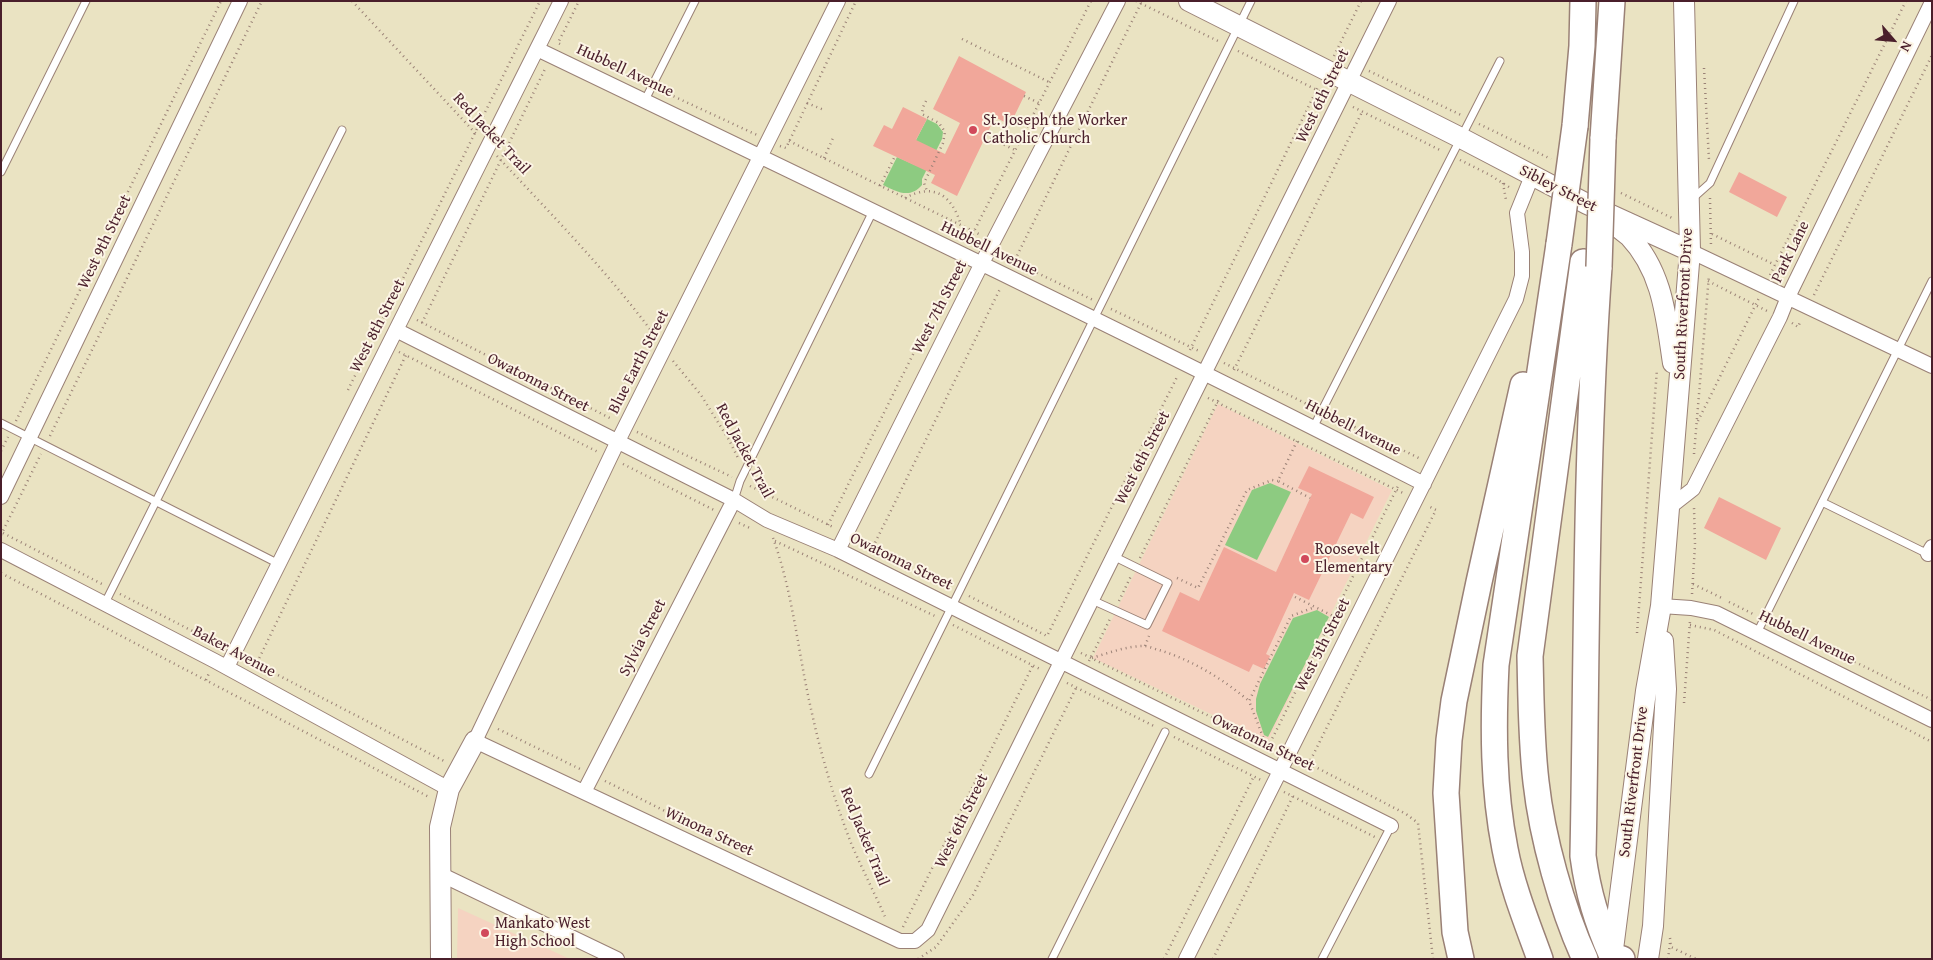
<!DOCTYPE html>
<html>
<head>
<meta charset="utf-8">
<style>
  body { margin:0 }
  #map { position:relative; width:1933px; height:960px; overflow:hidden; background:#eae3c2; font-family:"Gentium Book Plus",serif }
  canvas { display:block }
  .frame { position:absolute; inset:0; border:2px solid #4a1f2b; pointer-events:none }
  .north { position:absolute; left:1868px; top:15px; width:50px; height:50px; -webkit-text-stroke:4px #fcf5e5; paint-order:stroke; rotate:117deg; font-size:14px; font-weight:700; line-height:20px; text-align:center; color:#4a1f2b }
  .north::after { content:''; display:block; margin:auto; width:18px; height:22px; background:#4a1f2b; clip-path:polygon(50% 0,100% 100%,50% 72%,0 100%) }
</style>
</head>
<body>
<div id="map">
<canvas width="1933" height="960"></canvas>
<div class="frame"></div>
<div class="north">N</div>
</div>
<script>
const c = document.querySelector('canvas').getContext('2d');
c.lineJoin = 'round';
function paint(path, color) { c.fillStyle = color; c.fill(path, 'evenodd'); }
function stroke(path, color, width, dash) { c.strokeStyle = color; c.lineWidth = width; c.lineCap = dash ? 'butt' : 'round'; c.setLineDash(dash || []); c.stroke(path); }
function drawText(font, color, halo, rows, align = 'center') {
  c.font = font + ' "Gentium Book Plus",serif'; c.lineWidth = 4; c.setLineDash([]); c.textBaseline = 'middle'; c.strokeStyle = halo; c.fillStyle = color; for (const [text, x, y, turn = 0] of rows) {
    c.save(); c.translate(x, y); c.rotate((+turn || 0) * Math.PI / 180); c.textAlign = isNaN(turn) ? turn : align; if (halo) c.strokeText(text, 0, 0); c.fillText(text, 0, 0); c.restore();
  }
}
paint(new Path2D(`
  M 1218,404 L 1392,490 L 1268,741 L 1093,658 Z
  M 458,908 L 570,959 L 457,959 Z`), '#f5d3c1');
paint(new Path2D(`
  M 927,119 L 937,124 L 943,132 L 942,139 L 922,179 L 922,185 C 910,199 897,192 883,185 L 897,157 L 917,166 L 916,140 Z
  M 1270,483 L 1291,492 L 1257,560 L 1225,545 L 1252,490 Z
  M 1317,610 L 1329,617 L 1268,737 L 1264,735 L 1256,711 L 1256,699 L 1260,684 L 1293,618 Z`), '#8dcb81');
paint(new Path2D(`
  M 959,56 L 1026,92 L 1010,125 L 995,117 L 957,196 L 931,183 L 935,175 L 873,146 L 884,125 L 892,129 L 903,107 L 927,119 L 916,140 L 945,154 L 960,123 L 933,109 Z
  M 1739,172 L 1787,197 L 1777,217 L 1729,192 Z
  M 1309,466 L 1374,497 L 1363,519 L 1351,513 L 1309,600 L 1294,593 L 1266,654 L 1270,656 L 1264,669 L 1253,664 L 1249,672 L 1162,631 L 1180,592 L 1199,601 L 1224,547 L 1276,572 L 1312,494 L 1298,488 Z
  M 1719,497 L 1781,528 L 1766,560 L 1704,528 Z`), '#f1a79a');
const lane = new Path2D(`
  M 645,100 L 695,1
  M 1,172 L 86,1
  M 1692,199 L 1710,183 L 1794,1
  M 1,423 L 279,564
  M 1313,428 L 1500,61
  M 734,500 L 740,481 L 873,211
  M 1822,502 L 1928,554
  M 1092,600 L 1147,625 L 1168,583 L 1113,556
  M 105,603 L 342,130
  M 1757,633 L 1932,281
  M 869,774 L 1251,1
  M 1052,959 L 1165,732
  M 1322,959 L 1391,826`);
const street = new Path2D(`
  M 838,1 L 617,443 L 475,741 L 900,941 L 915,941 L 928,930 L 1389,1
  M 537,49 C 834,192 1131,334 1424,484
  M 1690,251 L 1932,366
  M 396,330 L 734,500 L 767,520 L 838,550 L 1391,826
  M 1,497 L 240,1
  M 1670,507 L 1693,489 L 1780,317 L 1788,297 L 1932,2
  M 1,550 L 215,661 L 449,789
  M 838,550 L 981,265 L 1118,1
  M 1928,554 L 1932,547
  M 1661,606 L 1691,608 L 1716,613 L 1932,720
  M 227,667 L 561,1
  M 584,792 L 734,500
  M 440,874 L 617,959
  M 1186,959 L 1516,299 L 1522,276 L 1522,252 L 1517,213 L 1532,176`);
const secondary = new Path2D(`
  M 1189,1 L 1461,138 L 1587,204 L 1690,251
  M 1610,222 C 1616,226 1623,231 1629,236 C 1663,272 1666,317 1673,363
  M 1612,957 L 1646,691 L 1661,606 L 1690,251 L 1684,1
  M 441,959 L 440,827 L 449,789 L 475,741
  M 1648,959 L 1653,926 L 1666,689 L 1663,641`);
const highway = new Path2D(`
  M 1575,126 L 1582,46 L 1583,1
  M 1603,139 L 1612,1
  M 1583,262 L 1530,656 C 1531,698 1531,740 1536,782 C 1542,837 1562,909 1585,959
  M 1599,267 C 1585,463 1587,659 1583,856 C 1588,893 1597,922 1612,956 L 1622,959
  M 1461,959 L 1455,932 L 1446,793 L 1449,740 L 1454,701 L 1479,582 L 1523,385
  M 1540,959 C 1527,923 1512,886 1505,849 C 1493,788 1493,727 1496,665 L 1559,244`);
stroke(lane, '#9a8176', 9);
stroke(street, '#9a8176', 16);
stroke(secondary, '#9a8176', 22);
stroke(highway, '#9a8176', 28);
stroke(new Path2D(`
  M 352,1 L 478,136
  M 1136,1 L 1220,42
  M 962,39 L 1049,82
  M 560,44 L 558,43 L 579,1
  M 1238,51 L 1327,95
  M 1334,56 L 1361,1
  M 1704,68 L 1709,160
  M 1369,71 L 1461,115
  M 633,78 L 644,83
  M 660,90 L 757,135
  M 1024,96 L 1039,103
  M 926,101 L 923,107 L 922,114 L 939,123 L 945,132 L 943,143 L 926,179 L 924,183 L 927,191
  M 807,103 L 824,110
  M 1353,107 L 1442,151
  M 1479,124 L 1551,159
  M 986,136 L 1015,150
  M 789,141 L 981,235
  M 780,146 L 786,148 L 856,1
  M 497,156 C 551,214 608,272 655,336
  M 824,158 L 834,136
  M 1460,160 L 1490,175 L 1512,189
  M 1503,183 L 1506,200
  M 880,186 L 895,156
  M 1621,193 L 1672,218
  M 905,198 C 935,182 952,196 961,225
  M 1710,198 L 1711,247
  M 1712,234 L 1775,265
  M 968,243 L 1091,1
  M 1003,252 L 1017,263 L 1093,300
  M 1015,260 L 1142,1
  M 1770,275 L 1906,1
  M 1708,281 L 1767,311
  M 1814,295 L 1932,55
  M 1111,309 L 1201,352
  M 417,320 L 612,419
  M 422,323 L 546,67
  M 1792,323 L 1798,327 L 1801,320
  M 1190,350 L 1319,85
  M 399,352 L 598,452
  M 673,361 L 701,395 L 729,440 L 739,460
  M 1224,363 L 1313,407
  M 1234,370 L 1362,112
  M 348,390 L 540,1
  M 1208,398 L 1403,493
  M 1332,416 L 1421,459
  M 16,421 L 221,1
  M 1698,421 L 1759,298
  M 637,432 L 732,477
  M 50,436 L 262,1
  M 1297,441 L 1278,481 L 1310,498
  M 1,451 L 8,437
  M 1694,454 L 1709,275
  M 623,464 L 714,510
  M 750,486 L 835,528
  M 739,523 L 752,529
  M 828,525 L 957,266
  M 3,533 L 102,584
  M 1,535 L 41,454
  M 773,538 C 793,593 798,652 811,709 C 821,755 834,799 851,843 C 862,869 875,894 886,919
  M 858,539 L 951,586
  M 775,541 L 935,616
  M 873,547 L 1001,287
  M 1140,558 L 1220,397
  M 1,573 L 429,797
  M 1177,578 L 1198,588 L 1247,490 L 1272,480 L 1278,481
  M 1693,584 L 1724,599
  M 120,594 L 222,646
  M 1692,594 L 1695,545 L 1694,507
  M 969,596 L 1047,636 L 1178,375
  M 1295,597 L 1333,616
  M 1119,601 L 1131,576
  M 1729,602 L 1755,615
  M 1774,622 L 1932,700
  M 953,625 L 1042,670
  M 1690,625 L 1714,630 L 1932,742
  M 1637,633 L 1657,369
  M 1145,646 L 1149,636
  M 1081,653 L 1262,742 L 1270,743 L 1398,486
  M 1092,658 C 1108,653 1127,646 1144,646 C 1149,646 1154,649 1159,650 C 1192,660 1223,679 1249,701
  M 247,659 L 444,761
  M 1089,661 L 1110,619
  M 255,667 L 406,355
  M 206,680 L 209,673
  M 1067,683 L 1156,727
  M 1684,703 L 1690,621
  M 498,729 L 580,769
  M 1174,737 L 1261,780
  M 1265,742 L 1249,701 L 1291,616 L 1315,607
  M 1267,749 L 1270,743 L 1277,747
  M 1300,759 L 1406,814 L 1418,823 L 1433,959
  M 1306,769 L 1436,510 L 1428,506
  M 605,781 L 689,823
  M 1284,792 L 1375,837
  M 903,927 L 1033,665
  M 1670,938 L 1671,947 L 1696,959
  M 918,959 L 936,947 L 973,895 L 1077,686
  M 1164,959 L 1254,776
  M 1213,959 L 1293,796
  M 1668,959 L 1670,943`), '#9a8176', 2.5, [1, 4]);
stroke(lane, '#fff', 7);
stroke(street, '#fff', 14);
stroke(secondary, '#fff', 20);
stroke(highway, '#fff', 25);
const highwayBridge = new Path2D(`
  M 1559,244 L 1575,126
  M 1599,267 L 1603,139`);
stroke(highwayBridge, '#9a8176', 28, []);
stroke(highwayBridge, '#fff', 25);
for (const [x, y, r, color] of [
  [973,130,5,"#d1495b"],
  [1305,559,5,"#d1495b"],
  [485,933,5,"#d1495b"]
]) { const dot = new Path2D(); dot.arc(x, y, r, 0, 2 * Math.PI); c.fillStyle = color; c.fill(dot); stroke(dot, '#fcf5e5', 2); }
drawText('16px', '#4a1f2b', '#fcf5e5', [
  ["Hubbell Avenue",625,71,25],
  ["West 6th Street",1323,96,-64],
  ["Red Jacket Trail",491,134,47],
  ["Sibley Street",1558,189,27],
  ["West 9th Street",105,242,-64],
  ["Hubbell Avenue",989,249,26],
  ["Park Lane",1791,252,-64],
  ["South Riverfront Drive",1684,304,-87],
  ["West 7th Street",940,307,-63],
  ["West 8th Street",378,326,-63],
  ["Blue Earth Street",639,362,-63],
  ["Owatonna Street",538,383,27],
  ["Hubbell Avenue",1353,428,27],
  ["Red Jacket Trail",744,451,62],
  ["West 6th Street",1143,458,-63],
  ["Owatonna Street",901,562,26],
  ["Sylvia Street",643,638,-63],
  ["Hubbell Avenue",1807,638,26],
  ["West 5th Street",1323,645,-63],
  ["Baker Avenue",234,652,28],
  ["Owatonna Street",1263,743,26],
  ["South Riverfront Drive",1634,782,-83],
  ["West 6th Street",962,821,-64],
  ["Winona Street",709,832,25],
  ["Red Jacket Trail",864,837,68]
]);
drawText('16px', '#4a1f2b', '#fcf5e5', [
  ["St. Joseph the Worker",983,121],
  ["Catholic Church",983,139],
  ["Roosevelt",1315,550],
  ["Elementary",1315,568],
  ["Mankato West",495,924],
  ["High School",495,942]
], 'left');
</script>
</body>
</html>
